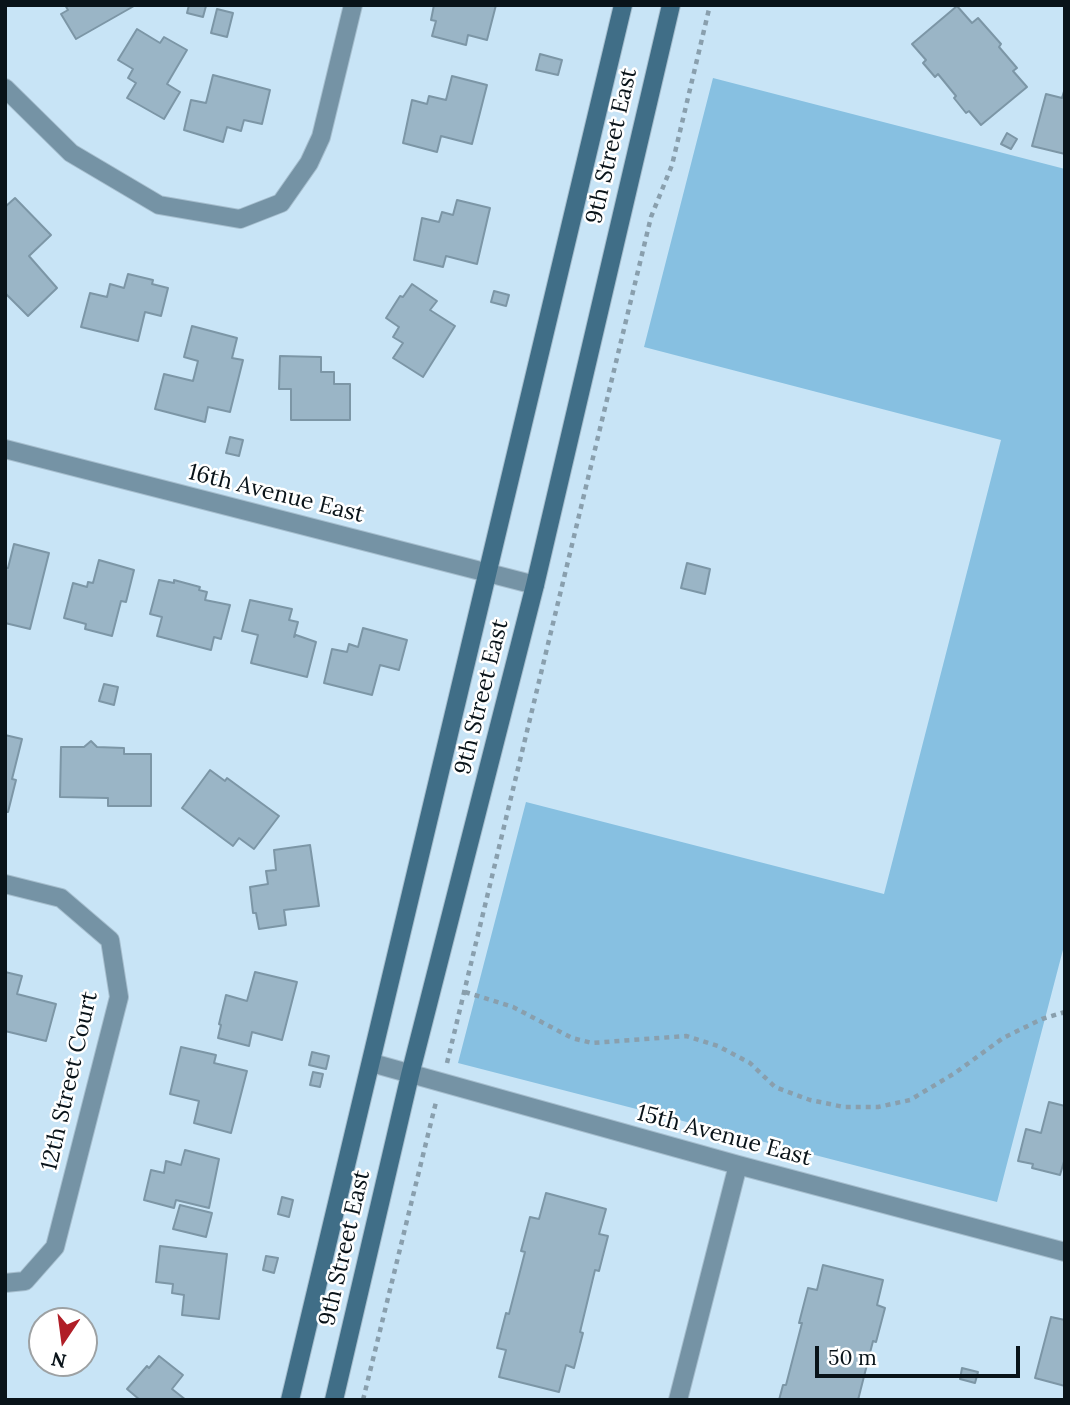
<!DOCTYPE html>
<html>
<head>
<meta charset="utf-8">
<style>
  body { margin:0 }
  #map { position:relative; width:1070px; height:1405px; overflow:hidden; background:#c8e4f6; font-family:Lora,serif }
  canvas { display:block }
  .frame { position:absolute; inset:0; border:7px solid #091319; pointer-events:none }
  .north { position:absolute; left:28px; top:1307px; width:70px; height:70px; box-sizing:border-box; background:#fff; border:2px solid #9da1a3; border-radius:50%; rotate:193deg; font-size:19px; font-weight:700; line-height:28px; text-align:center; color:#091319 }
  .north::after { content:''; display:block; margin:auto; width:24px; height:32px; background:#b01e27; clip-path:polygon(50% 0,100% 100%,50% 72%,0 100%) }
  .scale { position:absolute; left:815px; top:1346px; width:205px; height:32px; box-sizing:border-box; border:4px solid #091319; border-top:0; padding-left:9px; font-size:21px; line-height:24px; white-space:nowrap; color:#091319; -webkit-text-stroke:5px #fff; paint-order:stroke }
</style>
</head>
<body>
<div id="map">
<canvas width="1070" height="1405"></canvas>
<div class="frame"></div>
<div class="north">N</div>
<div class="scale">50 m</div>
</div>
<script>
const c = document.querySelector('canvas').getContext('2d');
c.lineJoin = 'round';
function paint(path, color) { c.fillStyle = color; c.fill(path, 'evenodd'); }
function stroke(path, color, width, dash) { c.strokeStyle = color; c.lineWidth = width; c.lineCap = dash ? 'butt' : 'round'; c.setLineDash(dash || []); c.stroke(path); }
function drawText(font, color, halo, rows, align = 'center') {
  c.font = font + ' Lora,serif'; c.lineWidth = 5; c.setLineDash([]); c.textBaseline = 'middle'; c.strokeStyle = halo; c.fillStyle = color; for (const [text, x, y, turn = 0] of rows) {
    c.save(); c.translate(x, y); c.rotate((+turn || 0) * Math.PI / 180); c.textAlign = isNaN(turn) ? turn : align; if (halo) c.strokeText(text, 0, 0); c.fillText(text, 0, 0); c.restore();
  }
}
paint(new Path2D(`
  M 713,78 L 1065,169 L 1065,942 L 997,1202 L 458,1063 L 526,802 L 884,894 L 1001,440 L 644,347 Z`), '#87c0e1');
const building = new Path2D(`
  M 65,5 L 133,5 L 134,6 L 76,39 L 61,14 L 68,10 Z
  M 189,5 L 206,6 L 203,17 L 187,13 Z
  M 434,5 L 496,5 L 487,40 L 468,35 L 466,45 L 432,36 L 436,21 L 431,20 Z
  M 957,6 L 972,23 L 978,18 L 1001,44 L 999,47 L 1017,68 L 1013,71 L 1027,87 L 981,125 L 969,111 L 966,113 L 954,98 L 956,96 L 938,74 L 935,77 L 923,63 L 926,60 L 912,44 Z
  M 217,9 L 233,13 L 227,37 L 211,33 Z
  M 137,29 L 160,43 L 164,37 L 187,50 L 167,84 L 180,92 L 164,119 L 127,98 L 136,83 L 128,78 L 133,69 L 118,60 Z
  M 540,54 L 562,60 L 558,75 L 536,70 Z
  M 213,75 L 270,90 L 262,124 L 244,120 L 241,131 L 227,127 L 223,142 L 184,130 L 191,100 L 206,103 Z
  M 452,76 L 487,85 L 472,144 L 441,136 L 437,152 L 403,143 L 412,100 L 427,104 L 429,96 L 446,100 Z
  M 1065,88 L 1065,154 L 1032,146 L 1046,94 L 1062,98 Z
  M 1007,133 L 1017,139 L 1011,149 L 1001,144 Z
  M 15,198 L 51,235 L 29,256 L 57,288 L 28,316 L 5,293 L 5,207 Z
  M 457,200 L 490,208 L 477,264 L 446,256 L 443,267 L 414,260 L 422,218 L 439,222 L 442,212 L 453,215 Z
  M 128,274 L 153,280 L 152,284 L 168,288 L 161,316 L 145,312 L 138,341 L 81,327 L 90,293 L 107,297 L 110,284 L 124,288 Z
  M 412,284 L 437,301 L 430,310 L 455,326 L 423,377 L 393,358 L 403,343 L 393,337 L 399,327 L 386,318 L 400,296 L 403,297 Z
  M 494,291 L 509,295 L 506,306 L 491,302 Z
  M 192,326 L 237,338 L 232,358 L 243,360 L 230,412 L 208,407 L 205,422 L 155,409 L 164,374 L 193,381 L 198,361 L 184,357 Z
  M 280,356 L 321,357 L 321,372 L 334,372 L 334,384 L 350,384 L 350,420 L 291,420 L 291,389 L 279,389 Z
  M 230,437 L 243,440 L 239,456 L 226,453 Z
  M 14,544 L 49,553 L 30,629 L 5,623 L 5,568 L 8,568 Z
  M 99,560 L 134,570 L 126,602 L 121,601 L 112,636 L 85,629 L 86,624 L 64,618 L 73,583 L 87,587 L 88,582 L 93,583 Z
  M 687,563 L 710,569 L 705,594 L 681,588 Z
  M 159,580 L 174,583 L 174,580 L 200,587 L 199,590 L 207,592 L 205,600 L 230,605 L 221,639 L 214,637 L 211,650 L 157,636 L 162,617 L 150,614 Z
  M 250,600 L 292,609 L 289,620 L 298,622 L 294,637 L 296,635 L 316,642 L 307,677 L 251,663 L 258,635 L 242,631 Z
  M 363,628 L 407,640 L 399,670 L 380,665 L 372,695 L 324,683 L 332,649 L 347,652 L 349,644 L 358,647 Z
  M 104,684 L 118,687 L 114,705 L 99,701 Z
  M 5,735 L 22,739 L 12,779 L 16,780 L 8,812 L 5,812 Z
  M 91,741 L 97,747 L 124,748 L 124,754 L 151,754 L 151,806 L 108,806 L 108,798 L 60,797 L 61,747 L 84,747 Z
  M 210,770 L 225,781 L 227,778 L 279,816 L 254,849 L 239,838 L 233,846 L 182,808 Z
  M 310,845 L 319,906 L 284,910 L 286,925 L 259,929 L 256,913 L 253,913 L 250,887 L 268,884 L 266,871 L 276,870 L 274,850 Z
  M 5,972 L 22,976 L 17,994 L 56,1004 L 46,1041 L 5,1031 Z
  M 255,972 L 297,982 L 282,1040 L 252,1032 L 249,1046 L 218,1038 L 221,1025 L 219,1024 L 226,995 L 247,1001 Z
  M 181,1047 L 216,1055 L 214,1063 L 247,1071 L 231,1133 L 194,1123 L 199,1101 L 170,1094 Z
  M 312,1052 L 329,1056 L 326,1069 L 309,1065 Z
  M 313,1072 L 323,1074 L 320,1087 L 310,1085 Z
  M 1049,1102 L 1065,1106 L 1065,1158 L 1060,1175 L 1032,1168 L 1033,1164 L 1018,1161 L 1026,1129 L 1041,1133 Z
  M 185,1150 L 219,1159 L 209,1208 L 176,1200 L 174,1208 L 144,1200 L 151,1170 L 164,1173 L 166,1161 L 181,1165 Z
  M 546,1193 L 606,1209 L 599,1234 L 608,1236 L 599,1271 L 595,1270 L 580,1332 L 583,1333 L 574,1368 L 566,1365 L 559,1392 L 499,1377 L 506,1350 L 497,1348 L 506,1313 L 509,1314 L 525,1252 L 521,1251 L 530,1217 L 539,1219 Z
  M 282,1197 L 293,1200 L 289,1217 L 278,1214 Z
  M 180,1205 L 212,1213 L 206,1237 L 173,1229 Z
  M 160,1246 L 227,1254 L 219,1319 L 182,1315 L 184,1295 L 172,1293 L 173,1284 L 156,1282 Z
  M 266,1256 L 278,1258 L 274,1273 L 263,1270 Z
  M 823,1265 L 883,1280 L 877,1305 L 885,1308 L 876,1342 L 873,1341 L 858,1400 L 779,1400 L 783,1385 L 786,1385 L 802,1323 L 799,1323 L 808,1288 L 817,1290 Z
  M 1051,1317 L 1065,1320 L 1065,1386 L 1035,1378 Z
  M 159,1356 L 183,1375 L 172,1389 L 186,1400 L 140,1400 L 127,1389 L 147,1366 L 149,1368 Z
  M 962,1368 L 978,1372 L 975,1383 L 960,1379 Z`);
paint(building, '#9ab5c6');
stroke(building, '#7c96a6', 2);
const street = new Path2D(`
  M 5,88 L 71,153 L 159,205 L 240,219 L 281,203 L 309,163 L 321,137 L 353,5
  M 5,449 L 535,585
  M 5,884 L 61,898 L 110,940 L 119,997 L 55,1247 L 25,1281 L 5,1283
  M 372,1063 L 738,1165 L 1065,1252
  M 678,1400 L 738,1165`);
const secondary = new Path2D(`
  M 290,1400 L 623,5
  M 334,1400 L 410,1075 L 535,585 L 671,5`);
stroke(street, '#a6bece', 20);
stroke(secondary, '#a6bece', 20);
stroke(new Path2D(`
  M 465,992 L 513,1007 L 572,1038 L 592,1043 L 686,1036 L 718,1046 L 750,1063 L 775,1087 L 810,1100 L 844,1107 L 878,1107 L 910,1100 L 955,1073 L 1003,1038 L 1042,1019 L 1065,1012
  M 447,1063 L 651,217 L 672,165 L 710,5
  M 363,1400 L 436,1102`), '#899fad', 4.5, [5, 5]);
stroke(street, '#7593a5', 18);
stroke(secondary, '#406e87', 18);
drawText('23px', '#091319', '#fff', [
  ["9th Street East",612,146,-77],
  ["16th Avenue East",276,494,14],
  ["9th Street East",482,697,-76],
  ["12th Street Court",70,1081,-77],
  ["15th Avenue East",724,1136,15],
  ["9th Street East",345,1248,-77]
]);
</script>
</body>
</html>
